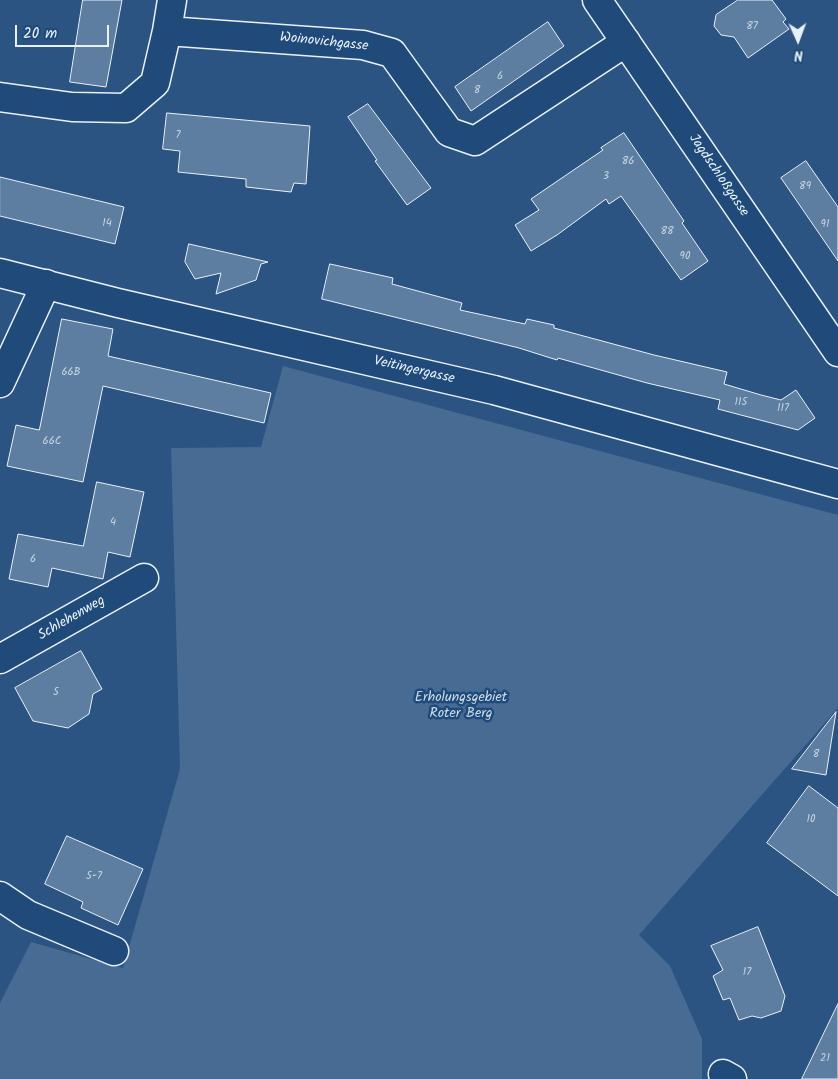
<!DOCTYPE html>
<html>
<head>
<meta charset="utf-8">
<style>
  body { margin:0 }
  #map { position:relative; width:838px; height:1079px; overflow:hidden; background:#2b5482; font-family:Kalam,sans-serif }
  canvas { display:block }
  .north { position:absolute; left:773px; top:15px; width:50px; height:50px; -webkit-text-stroke:4px #1f4a7a; paint-order:stroke; rotate:178deg; font-size:14px; font-weight:700; line-height:20px; text-align:center; color:#e8f1f8 }
  .north::after { content:''; display:block; margin:auto; width:18px; height:22px; background:#e8f1f8; clip-path:polygon(50% 0,100% 100%,50% 72%,0 100%) }
  .scale { position:absolute; left:15px; top:25px; width:94px; height:22px; box-sizing:border-box; border:2px solid #e8f1f8; border-top:0; padding-left:6px; font-size:15px; line-height:18px; white-space:nowrap; color:#e8f1f8; -webkit-text-stroke:4px #1f4a7a; paint-order:stroke }
</style>
</head>
<body>
<div id="map">
<canvas width="838" height="1079"></canvas>
<div class="north">N</div>
<div class="scale">20 m</div>
</div>
<script>
const c = document.querySelector('canvas').getContext('2d');
c.lineJoin = 'round';
function paint(path, color) { c.fillStyle = color; c.fill(path, 'evenodd'); }
function stroke(path, color, width, dash) { c.strokeStyle = color; c.lineWidth = width; c.lineCap = dash ? 'butt' : 'round'; c.setLineDash(dash || []); c.stroke(path); }
function drawText(font, color, halo, rows, align = 'center') {
  c.font = font + ' Kalam,sans-serif'; c.lineWidth = 5; c.setLineDash([]); c.textBaseline = 'middle'; c.strokeStyle = halo; c.fillStyle = color; for (const [text, x, y, turn = 0] of rows) {
    c.save(); c.translate(x, y); c.rotate((+turn || 0) * Math.PI / 180); c.textAlign = isNaN(turn) ? turn : align; if (halo) c.strokeText(text, 0, 0); c.fillText(text, 0, 0); c.restore();
  }
}
paint(new Path2D(`
  M 283,366 L 838,515 L 838,708 L 639,935 L 670,966 L 702,1039 L 702,1079 L 0,1079 L 0,1003 L 31,942 L 123,968 L 180,769 L 171,448 L 261,447 Z`), '#476b93');
const building = new Path2D(`
  M 83,0 L 122,0 L 106,87 L 70,82 Z
  M 738,0 L 772,0 L 786,19 L 783,22 L 789,29 L 748,58 L 734,37 L 721,35 L 714,26 L 716,15 Z
  M 548,22 L 564,46 L 471,111 L 455,87 Z
  M 368,104 L 431,188 L 407,205 L 375,161 L 377,160 L 348,117 Z
  M 167,113 L 310,126 L 306,184 L 294,183 L 291,192 L 246,187 L 246,179 L 178,172 L 180,151 L 163,149 Z
  M 624,133 L 684,221 L 682,223 L 708,261 L 681,280 L 621,196 L 609,204 L 606,199 L 557,235 L 531,251 L 515,225 L 539,210 L 531,199 L 603,150 L 601,148 Z
  M 806,161 L 838,207 L 838,261 L 781,178 Z
  M 0,177 L 124,207 L 115,244 L 0,216 Z
  M 189,244 L 268,262 L 261,264 L 256,280 L 216,294 L 221,273 L 195,279 L 185,262 Z
  M 330,264 L 393,278 L 392,284 L 462,303 L 460,310 L 525,324 L 527,319 L 554,325 L 554,328 L 654,355 L 727,372 L 724,384 L 761,395 L 781,400 L 796,390 L 815,418 L 798,430 L 718,409 L 720,400 L 647,383 L 558,358 L 557,360 L 519,348 L 322,299 Z
  M 62,319 L 113,329 L 108,356 L 271,393 L 264,423 L 103,386 L 83,482 L 7,466 L 16,425 L 39,430 Z
  M 97,482 L 144,492 L 130,557 L 108,552 L 103,579 L 52,568 L 48,587 L 9,579 L 18,534 L 83,546 Z
  M 81,651 L 102,689 L 93,694 L 89,714 L 68,728 L 33,721 L 15,688 Z
  M 836,712 L 826,775 L 792,769 Z
  M 809,786 L 838,808 L 838,896 L 767,843 Z
  M 67,836 L 143,869 L 118,925 L 81,908 L 83,902 L 45,884 Z
  M 758,927 L 785,996 L 781,1011 L 761,1018 L 752,1016 L 739,1020 L 730,998 L 723,1000 L 713,976 L 723,970 L 711,946 Z
  M 838,1004 L 838,1079 L 802,1079 Z`);
paint(building, '#5d7da1');
stroke(building, '#e8f1f8', 1);
const street = new Path2D(`
  M 167,31 L 172,0
  M 0,97 L 72,107 L 126,108 L 155,83 L 167,31 L 363,45 L 392,53 L 449,132 L 475,141 L 626,42
  M 0,383 L 46,284
  M 0,659 L 144,578
  M 0,896 L 28,915 L 114,951
  M 723,1074 L 732,1079`);
const secondary = new Path2D(`
  M 597,0 L 838,352
  M 0,273 L 118,303 L 494,390 L 838,484`);
stroke(street, '#e8f1f8', 31);
stroke(secondary, '#e8f1f8', 31);
stroke(street, '#1f4a7a', 28);
stroke(secondary, '#1f4a7a', 28);
drawText('11px', '#c5d4e2', null, [
  ["87",752,27],
  ["6",500,77],
  ["8",477,91],
  ["7",178,136],
  ["86",628,162],
  ["3",606,177],
  ["89",805,187],
  ["14",107,224],
  ["91",825,225],
  ["88",667,232],
  ["90",685,257],
  ["66B",71,373],
  ["115",741,403],
  ["117",783,409],
  ["66C",52,442],
  ["4",113,523],
  ["6",33,560],
  ["5",56,693],
  ["8",816,755],
  ["10",811,820],
  ["5-7",94,877],
  ["17",747,973],
  ["21",825,1059]
]);
drawText('14px', '#e8f1f8', '#1f4a7a', [
  ["Woinovichgasse",324,43,6],
  ["Jagdschloßgasse",718,176,56],
  ["Veitingergasse",414,371,13],
  ["Schlehenweg",72,619,-30]
]);
drawText('14px', '#d0dde9', '#1f4a7a', [
  ["Erholungsgebiet",461,699],
  ["Roter Berg",461,715]
]);
</script>
</body>
</html>
